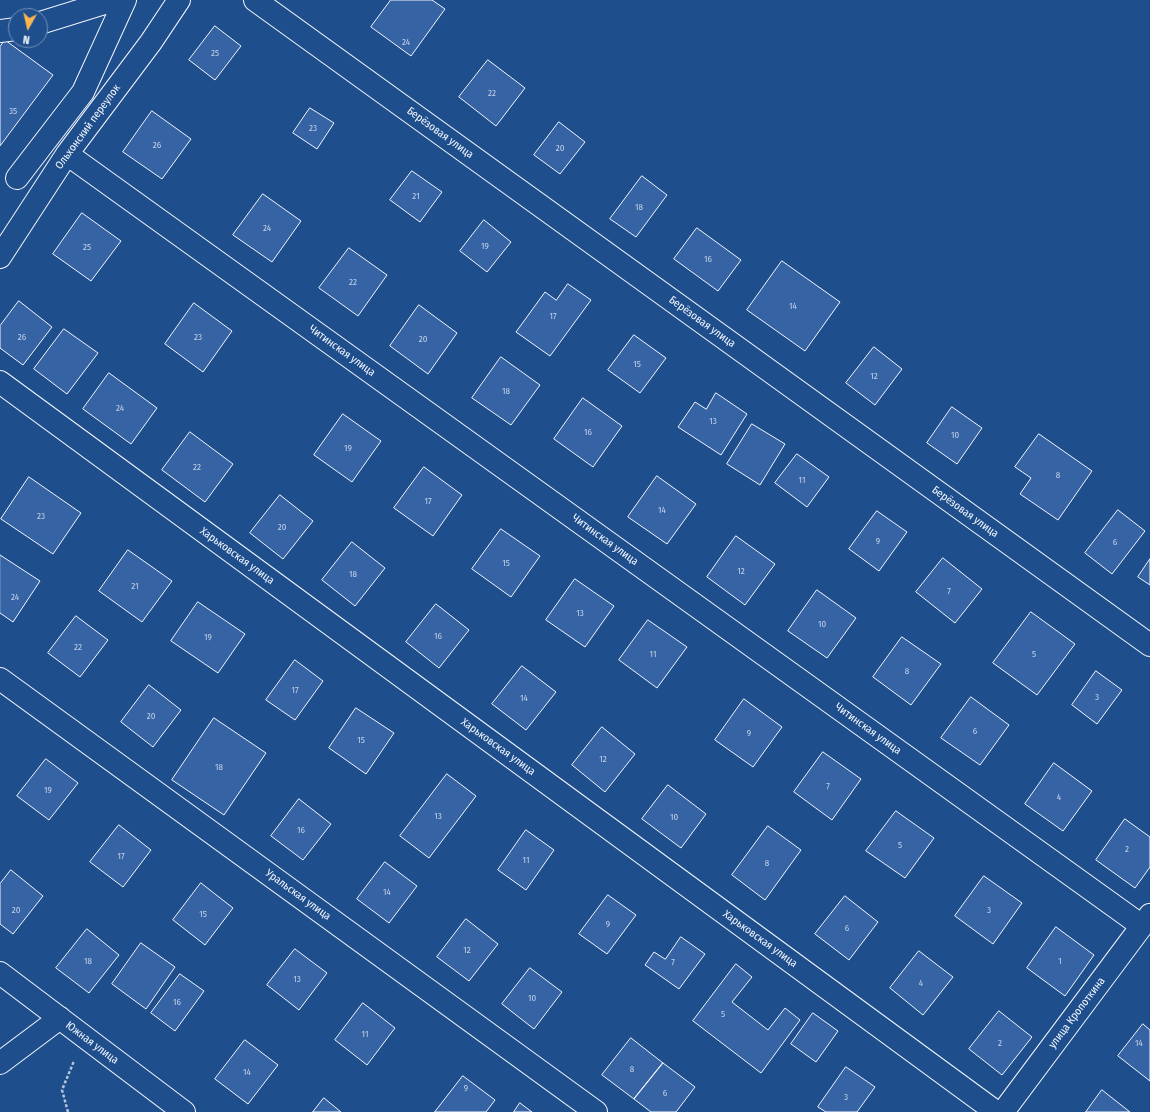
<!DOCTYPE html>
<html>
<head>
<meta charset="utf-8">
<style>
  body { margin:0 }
  #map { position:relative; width:1150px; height:1112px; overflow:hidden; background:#1f4e8c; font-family:"Fira Sans Condensed",sans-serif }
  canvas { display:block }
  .north { position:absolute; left:8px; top:8px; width:40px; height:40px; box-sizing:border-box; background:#1f4e8c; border:1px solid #7391ba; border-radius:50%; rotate:188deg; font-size:11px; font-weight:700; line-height:16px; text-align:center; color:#f2f6ff }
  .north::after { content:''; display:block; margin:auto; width:14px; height:18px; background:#ffb74d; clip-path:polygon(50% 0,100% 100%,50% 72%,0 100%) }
</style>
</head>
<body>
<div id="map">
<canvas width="1150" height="1112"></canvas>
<div class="north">N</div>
</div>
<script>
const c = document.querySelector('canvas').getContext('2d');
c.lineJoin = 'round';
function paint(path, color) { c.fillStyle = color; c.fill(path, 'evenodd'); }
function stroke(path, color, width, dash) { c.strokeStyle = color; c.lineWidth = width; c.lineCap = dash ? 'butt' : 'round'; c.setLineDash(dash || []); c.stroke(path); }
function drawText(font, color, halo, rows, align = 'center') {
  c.font = font + ' "Fira Sans Condensed",sans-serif'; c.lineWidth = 3; c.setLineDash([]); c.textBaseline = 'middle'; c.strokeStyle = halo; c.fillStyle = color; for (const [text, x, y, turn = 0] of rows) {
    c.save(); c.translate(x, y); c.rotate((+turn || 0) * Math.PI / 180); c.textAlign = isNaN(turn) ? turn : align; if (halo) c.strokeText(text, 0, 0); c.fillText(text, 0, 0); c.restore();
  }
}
const building = new Path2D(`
  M 391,0 L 432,0 L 445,9 L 411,56 L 371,27 Z
  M 215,26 L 241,46 L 215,80 L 189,60 Z
  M 5,40 L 53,75 L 0,146 L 0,47 Z
  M 488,60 L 525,88 L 496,126 L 459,97 Z
  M 310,108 L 334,123 L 317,149 L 293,133 Z
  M 152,111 L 191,139 L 162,179 L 123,152 Z
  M 559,122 L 585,142 L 560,174 L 534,155 Z
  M 412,171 L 442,192 L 420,222 L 390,200 Z
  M 642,176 L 667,195 L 636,237 L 610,219 Z
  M 263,194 L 301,221 L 272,262 L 233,235 Z
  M 82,213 L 121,241 L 91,281 L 53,254 Z
  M 484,220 L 511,242 L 487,272 L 460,251 Z
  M 697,228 L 741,260 L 718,291 L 674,259 Z
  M 349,248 L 387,275 L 358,316 L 319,288 Z
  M 782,261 L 840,302 L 805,351 L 747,310 Z
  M 568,284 L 591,300 L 550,356 L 516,332 L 545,292 L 556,300 Z
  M 19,301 L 52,327 L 23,365 L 0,348 L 0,326 Z
  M 194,303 L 232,331 L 203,372 L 165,344 Z
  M 419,305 L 457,333 L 428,374 L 390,346 Z
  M 64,329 L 98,353 L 67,394 L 34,369 Z
  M 634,335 L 666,358 L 640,393 L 608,370 Z
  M 874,347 L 902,369 L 875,405 L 846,383 Z
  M 501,357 L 540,385 L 511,425 L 472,398 Z
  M 109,373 L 157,408 L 131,444 L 83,409 Z
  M 716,393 L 747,414 L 721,455 L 678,427 L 695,402 L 706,409 Z
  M 583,398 L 622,426 L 593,467 L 554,439 Z
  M 952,407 L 982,428 L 957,464 L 927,443 Z
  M 343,414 L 381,441 L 352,482 L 314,455 Z
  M 752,424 L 785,444 L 760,485 L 727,464 Z
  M 190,432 L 233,464 L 205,502 L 162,470 Z
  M 1039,434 L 1092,471 L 1058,520 L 1020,494 L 1031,478 L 1015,467 Z
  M 797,454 L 829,477 L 807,507 L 775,483 Z
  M 424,467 L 462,495 L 433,536 L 394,508 Z
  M 657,476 L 696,504 L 667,544 L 628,517 Z
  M 29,477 L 81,513 L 53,554 L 1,519 Z
  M 280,495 L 313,521 L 283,559 L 250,533 Z
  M 1118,510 L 1145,531 L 1112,574 L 1085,553 Z
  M 877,511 L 907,532 L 879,571 L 849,549 Z
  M 501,529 L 540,556 L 511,597 L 472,569 Z
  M 736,536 L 775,564 L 745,605 L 707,577 Z
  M 352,542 L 385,568 L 355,606 L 322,580 Z
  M 128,550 L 172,581 L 142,622 L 99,591 Z
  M 0,555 L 40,581 L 13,622 L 0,613 Z
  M 943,558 L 982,589 L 955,623 L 916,592 Z
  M 1150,559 L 1150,585 L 1138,577 Z
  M 575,579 L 614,606 L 585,647 L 546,620 Z
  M 817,590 L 856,618 L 827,658 L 788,631 Z
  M 198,602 L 245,634 L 218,673 L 171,641 Z
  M 436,604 L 469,630 L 439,668 L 406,642 Z
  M 1031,612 L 1075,644 L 1037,695 L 993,663 Z
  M 76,616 L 108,640 L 80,677 L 48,653 Z
  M 648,620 L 687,647 L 657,688 L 619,660 Z
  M 902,637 L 941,664 L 911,705 L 873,677 Z
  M 295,660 L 323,681 L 295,720 L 266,700 Z
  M 522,666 L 556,692 L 526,730 L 492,704 Z
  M 1096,671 L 1122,690 L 1097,724 L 1072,705 Z
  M 149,685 L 181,710 L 153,747 L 121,722 Z
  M 971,697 L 1009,725 L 980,765 L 941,738 Z
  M 744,699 L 782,727 L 753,767 L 715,740 Z
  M 356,708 L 394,733 L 366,774 L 329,748 Z
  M 214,718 L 266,753 L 224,815 L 172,780 Z
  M 602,727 L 635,754 L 605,792 L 572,765 Z
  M 823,752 L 861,779 L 832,820 L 794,792 Z
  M 46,759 L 78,783 L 49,820 L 17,796 Z
  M 1054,763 L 1092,791 L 1063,831 L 1025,804 Z
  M 447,774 L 476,796 L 429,858 L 400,836 Z
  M 668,785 L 706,814 L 681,848 L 642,819 Z
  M 299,799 L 331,824 L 303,860 L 271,836 Z
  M 896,811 L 934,838 L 905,878 L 866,851 Z
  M 1125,819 L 1150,837 L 1150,867 L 1135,888 L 1096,860 Z
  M 119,825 L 151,850 L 123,887 L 90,862 Z
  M 768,826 L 801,850 L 765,900 L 732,875 Z
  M 526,830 L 554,850 L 526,890 L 498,870 Z
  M 385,862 L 417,886 L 389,923 L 357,899 Z
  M 11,870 L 43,896 L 13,934 L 0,924 L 0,884 Z
  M 984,876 L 1022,903 L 993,944 L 955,916 Z
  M 201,883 L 233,908 L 205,945 L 173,920 Z
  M 608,895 L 636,915 L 607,954 L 579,934 Z
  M 845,896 L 878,922 L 849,960 L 815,934 Z
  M 466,919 L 498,944 L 469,981 L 437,957 Z
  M 1056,927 L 1094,955 L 1065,996 L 1027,968 Z
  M 87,929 L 119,955 L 89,993 L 56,968 Z
  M 681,937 L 705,954 L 679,989 L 645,965 L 654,952 L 665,959 Z
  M 141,943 L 175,967 L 146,1009 L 112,984 Z
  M 295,949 L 327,973 L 299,1010 L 267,985 Z
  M 919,951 L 953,977 L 923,1015 L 890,988 Z
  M 736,964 L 752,977 L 732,1002 L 768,1030 L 785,1008 L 800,1020 L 761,1073 L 693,1021 Z
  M 530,968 L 562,992 L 534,1029 L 502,1004 Z
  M 180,974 L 204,991 L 175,1031 L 151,1013 Z
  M 363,1003 L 395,1028 L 367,1065 L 335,1040 Z
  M 999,1011 L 1032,1037 L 1002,1075 L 969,1049 Z
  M 813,1013 L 838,1031 L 816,1062 L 791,1044 Z
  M 1143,1024 L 1150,1030 L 1150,1081 L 1118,1056 Z
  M 631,1038 L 663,1063 L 634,1099 L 602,1075 Z
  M 245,1040 L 278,1065 L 248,1104 L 215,1079 Z
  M 663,1063 L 695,1087 L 676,1112 L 651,1112 L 634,1099 Z
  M 846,1067 L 875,1087 L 857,1112 L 826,1112 L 818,1107 Z
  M 463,1076 L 495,1100 L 486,1112 L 435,1112 Z
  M 1102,1090 L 1130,1112 L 1086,1112 Z
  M 324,1098 L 341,1112 L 313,1112 Z
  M 520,1103 L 532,1112 L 514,1112 Z`);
paint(building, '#3563a3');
stroke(building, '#f2f6ff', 1);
const minor = new Path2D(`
  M 255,0 L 1150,645
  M 40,23 L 114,0
  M 0,31 L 16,29
  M 67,154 L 1142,926
  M 17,178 L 83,92 L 125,0
  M 0,257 L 67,154 L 151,42 L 179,0
  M 0,382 L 996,1112
  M 0,679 L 596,1112
  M 0,973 L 184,1112
  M 0,1063 L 60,1018
  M 1003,1112 L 1150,915`);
stroke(minor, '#f2f6ff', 24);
stroke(new Path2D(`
  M 68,1112 L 62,1090 L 74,1061`), '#b3c4dc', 2.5, [3, 2]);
stroke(minor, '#1f4e8c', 22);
drawText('9px', '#c3d1e8', null, [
  ["24",406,42],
  ["25",215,53],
  ["22",492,93],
  ["35",13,111],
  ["23",313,128],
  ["26",157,145],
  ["20",560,148],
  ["21",416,196],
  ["18",639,207],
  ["24",267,228],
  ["19",485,246],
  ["25",87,247],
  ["16",708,259],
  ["22",353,282],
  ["14",793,306],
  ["17",553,316],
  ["26",22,337],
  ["23",198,337],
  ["20",423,339],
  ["15",637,364],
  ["12",874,376],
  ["18",506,391],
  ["24",120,408],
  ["13",713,421],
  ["16",588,432],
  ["10",955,435],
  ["19",348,448],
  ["22",197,467],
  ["8",1058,475],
  ["11",802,480],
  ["17",428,501],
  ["14",662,510],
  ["23",41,516],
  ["20",282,527],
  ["9",878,541],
  ["6",1115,542],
  ["15",506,563],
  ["12",741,571],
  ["18",353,574],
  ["21",135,586],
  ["7",949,591],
  ["24",15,597],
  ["13",580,613],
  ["10",822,624],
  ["16",438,636],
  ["19",208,637],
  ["22",78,647],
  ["11",653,654],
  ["5",1034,654],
  ["8",907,671],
  ["17",295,690],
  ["3",1097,697],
  ["14",524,698],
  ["20",151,716],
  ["6",975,731],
  ["9",749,733],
  ["15",361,740],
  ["12",603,759],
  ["18",219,767],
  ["7",828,786],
  ["19",48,790],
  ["4",1059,797],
  ["13",438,816],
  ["10",674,817],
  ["16",301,830],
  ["5",900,845],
  ["2",1127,849],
  ["17",121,856],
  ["11",526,860],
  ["8",767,863],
  ["14",387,892],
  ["20",16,910],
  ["3",989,910],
  ["15",203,914],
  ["9",608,924],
  ["6",847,928],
  ["12",467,950],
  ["18",88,961],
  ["1",1060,961],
  ["7",673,962],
  ["13",297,979],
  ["4",921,983],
  ["10",532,998],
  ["16",177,1002],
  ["5",723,1014],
  ["11",365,1034],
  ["2",1000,1043],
  ["14",1139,1043],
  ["8",632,1069],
  ["14",247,1072],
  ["9",466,1088],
  ["6",665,1093],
  ["3",846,1097]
]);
drawText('11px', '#f2f6ff', '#1f4e8c', [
  ["Ольхонский переулок",88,127,-54],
  ["Берёзовая улица",440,133,36],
  ["Берёзовая улица",702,322,36],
  ["Читинская улица",342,351,36],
  ["Берёзовая улица",965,512,36],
  ["Читинская улица",605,540,36],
  ["Харьковская улица",237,556,36],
  ["Читинская улица",868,729,36],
  ["Харьковская улица",498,747,36],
  ["Уральская улица",298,895,36],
  ["Харьковская улица",760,939,36],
  ["улица Кропоткина",1077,1013,-53],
  ["Южная улица",92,1043,37]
]);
</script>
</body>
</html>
